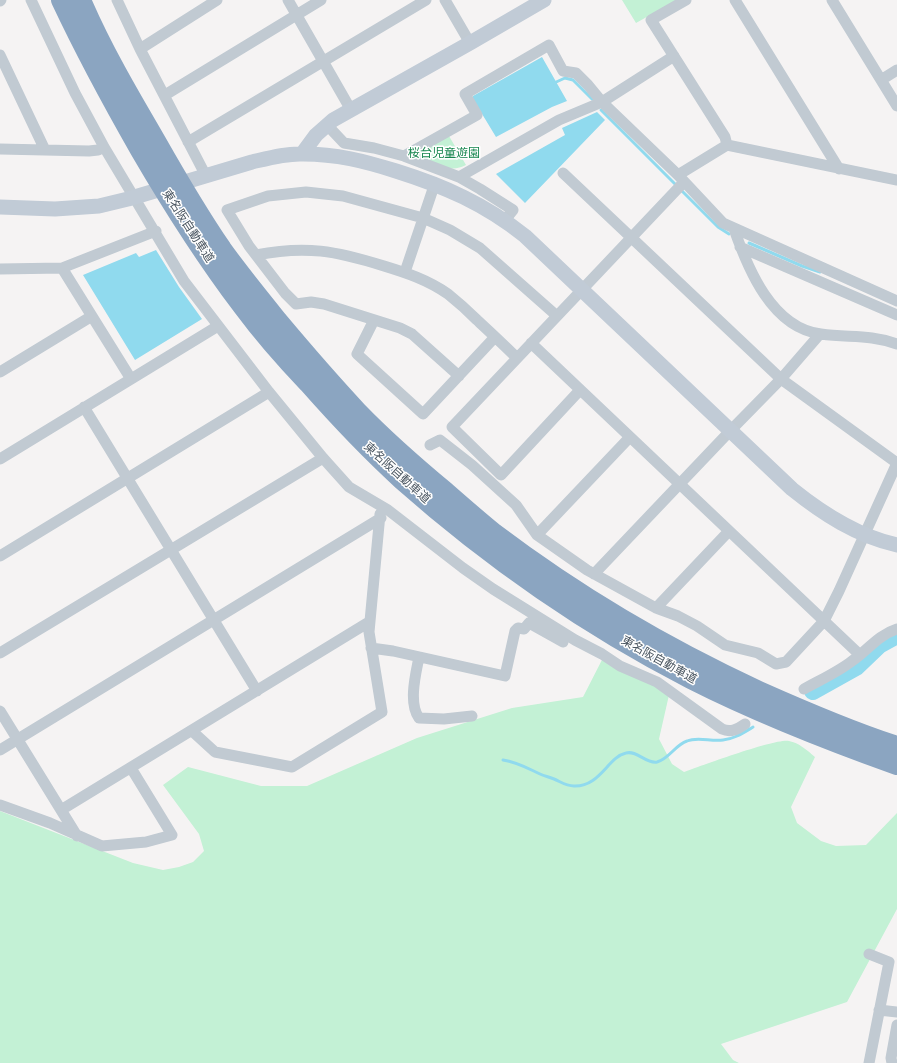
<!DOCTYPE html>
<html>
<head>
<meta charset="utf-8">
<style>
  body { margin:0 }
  canvas { display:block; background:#f5f3f3 }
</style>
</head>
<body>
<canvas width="897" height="1063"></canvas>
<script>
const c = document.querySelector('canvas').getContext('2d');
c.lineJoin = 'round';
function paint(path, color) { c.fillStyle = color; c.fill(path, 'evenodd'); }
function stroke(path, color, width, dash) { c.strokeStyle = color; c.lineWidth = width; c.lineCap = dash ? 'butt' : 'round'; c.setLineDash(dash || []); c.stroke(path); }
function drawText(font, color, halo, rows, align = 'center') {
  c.font = font + ' Inter,"Noto Sans JP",sans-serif'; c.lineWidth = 3; c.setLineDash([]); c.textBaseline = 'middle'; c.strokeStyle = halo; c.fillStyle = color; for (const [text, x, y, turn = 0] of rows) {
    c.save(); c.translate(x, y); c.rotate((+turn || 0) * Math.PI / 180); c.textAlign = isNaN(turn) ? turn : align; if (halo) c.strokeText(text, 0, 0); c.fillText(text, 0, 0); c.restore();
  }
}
paint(new Path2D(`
  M 622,0 L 677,0 L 636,23 Z
  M 449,136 L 466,165 C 450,174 433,163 417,157 L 419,153 Z
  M 605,654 L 669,695 L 659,739 L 672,764 L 684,772 C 701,766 776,738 789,741 C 799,743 807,750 815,757 L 791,807 L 797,823 L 821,841 L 836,846 L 866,845 L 897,813 L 897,909 L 847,1002 L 721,1044 L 733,1060 L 739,1063 L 0,1063 L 0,811 L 133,863 L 163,870 L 179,867 L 193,862 L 204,851 L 199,834 L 163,785 L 188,767 L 261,786 L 307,786 L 417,738 L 512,708 L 583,697 Z`), '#c3f1d5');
paint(new Path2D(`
  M 542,57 L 567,101 L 552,107 L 496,137 L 473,99 L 473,96 Z
  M 597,112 L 605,120 L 525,203 L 496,174 L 565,135 L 562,128 Z
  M 156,250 L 179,287 L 202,319 L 135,360 L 83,275 L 136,253 L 139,257 Z`), '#90daee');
stroke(new Path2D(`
  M 554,83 L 565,78 L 573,80 L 592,99
  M 601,110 L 718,227 L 729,234
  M 749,243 L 802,266 L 820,272
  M 503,760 C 517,762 527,768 540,774 C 544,776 549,777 554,779 C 561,782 566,786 574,786 C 600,787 608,757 626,753 C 637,750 646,764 657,762 C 669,759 675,745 687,741 C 698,736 711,742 723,740 C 734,739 743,733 753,727`), '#90daee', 3);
stroke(new Path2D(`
  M 813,691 L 856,667 L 879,645 L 897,635`), '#90daee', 18);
stroke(new Path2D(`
  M 31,0 L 75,93 L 104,147 L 184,281 L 269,392 L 323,458 L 349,487 L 388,510 L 463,568 L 493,589 L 575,640 L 602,654 L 620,666 L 657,682 L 722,729 C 731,733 738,729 745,724
  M 117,0 L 140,49 L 206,176
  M 288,0 L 351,110
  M 445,0 L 470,43
  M 686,0 L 651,20 L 725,137 L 727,145
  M 735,0 L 839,169
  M 832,0 L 897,106
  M 0,1 L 1,0
  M 140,49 L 217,0
  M 0,55 L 45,150
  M 881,80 L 897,70
  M 165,95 L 321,0
  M 327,125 L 344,143 L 374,148 L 404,156 L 459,177 L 480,189 L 513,210 L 505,220
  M 188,142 L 426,0
  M 0,149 L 89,151 L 98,150 L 104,147
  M 404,156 L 477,115 L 465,94 L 549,45 L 563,71 L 576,73 L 588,85 L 602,102 L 678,175 L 723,223 L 897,301
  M 563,173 L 781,379 L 897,463
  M 678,175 L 727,145 L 897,180
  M 459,177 L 559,120 L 602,102 L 674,56
  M 734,229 C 748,269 772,328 821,334 C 849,338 869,334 897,344
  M 740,247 L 897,315
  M 256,255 C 306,245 336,251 384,266 C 407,273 428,280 448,294 C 458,302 468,311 477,320 C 491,333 504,345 517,358
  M 62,268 L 131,379
  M 0,269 L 62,268 L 156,231
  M 405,272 L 435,183
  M 374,320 L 357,354 L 423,414 L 495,337
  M 531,343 L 860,655
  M 0,372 L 92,316
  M 459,376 L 412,334 L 400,328 L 324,304 L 311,302 L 296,304 L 285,293 L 249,246 L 227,210 L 268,196 L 306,192 L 343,196 L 423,218 L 450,230 L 480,248 L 557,316
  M 580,390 L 501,475 L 452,427 L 684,182
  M 84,407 L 257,691
  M 430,445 L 440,440 L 472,465 L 516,505 L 537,535 L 587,570 L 656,608 L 678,616 L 697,626 L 725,645 L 758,653 L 776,664 L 786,662 L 824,621 L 839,591 L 897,463
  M 0,459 L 218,326
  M 537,535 L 630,437
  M 0,556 L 269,392
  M 594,574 L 730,431 L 781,379 L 820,334
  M 656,608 L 729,531
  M 371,648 L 393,651 L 505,676 L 515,631 L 518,628 L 524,629 L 529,623 L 563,642
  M 0,653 L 323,458
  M 419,657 C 416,673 408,703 419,718 L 444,719 L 472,716
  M 804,689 C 820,680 838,672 852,661 C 868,650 878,635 897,629
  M 0,711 L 77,836
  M 192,731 L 215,752 L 292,767 L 382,712 L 369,632 L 380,514
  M 0,750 L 381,518
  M 0,805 L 50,823 L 102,846 L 146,842 L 172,835 L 131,768
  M 61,810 L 369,622
  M 879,1010 L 897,1012
  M 869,1063 L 889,962 L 869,954
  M 892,1063 L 891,1058 L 897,1025`), '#c1cad2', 11);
stroke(new Path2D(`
  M 302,154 L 316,135 L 333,120 L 470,43 L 544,0
  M 0,207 L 55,209 L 99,206 L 128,199 L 252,162 C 269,158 287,153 303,154 C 337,154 364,161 396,171 C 444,186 485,204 525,236 L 792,489 C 823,514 857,536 897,545`), '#c1cbd6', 15);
stroke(new Path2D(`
  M 61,0 C 85,51 112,101 140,150 C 172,205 205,257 243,307 C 263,334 285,359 308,383 C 338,417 369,450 402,480 C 489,557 588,626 691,679 C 758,713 827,740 897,765
  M 81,0 C 102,49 129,95 156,141 C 177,178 198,214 222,249 C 240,274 259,297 278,321 C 304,352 330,382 357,411 C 385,440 416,467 446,492 C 462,506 478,520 494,533 C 576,595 666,648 759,691 C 804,711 850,731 897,746`), '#8ba5c1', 20);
drawText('12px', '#17864f', '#fff', [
  ["桜台児童遊園",444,153]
]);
drawText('12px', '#4a5661', '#fff', [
  ["東名阪自動車道",188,226,57],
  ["東名阪自動車道",397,473,42],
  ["東名阪自動車道",659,660,29]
]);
</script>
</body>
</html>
